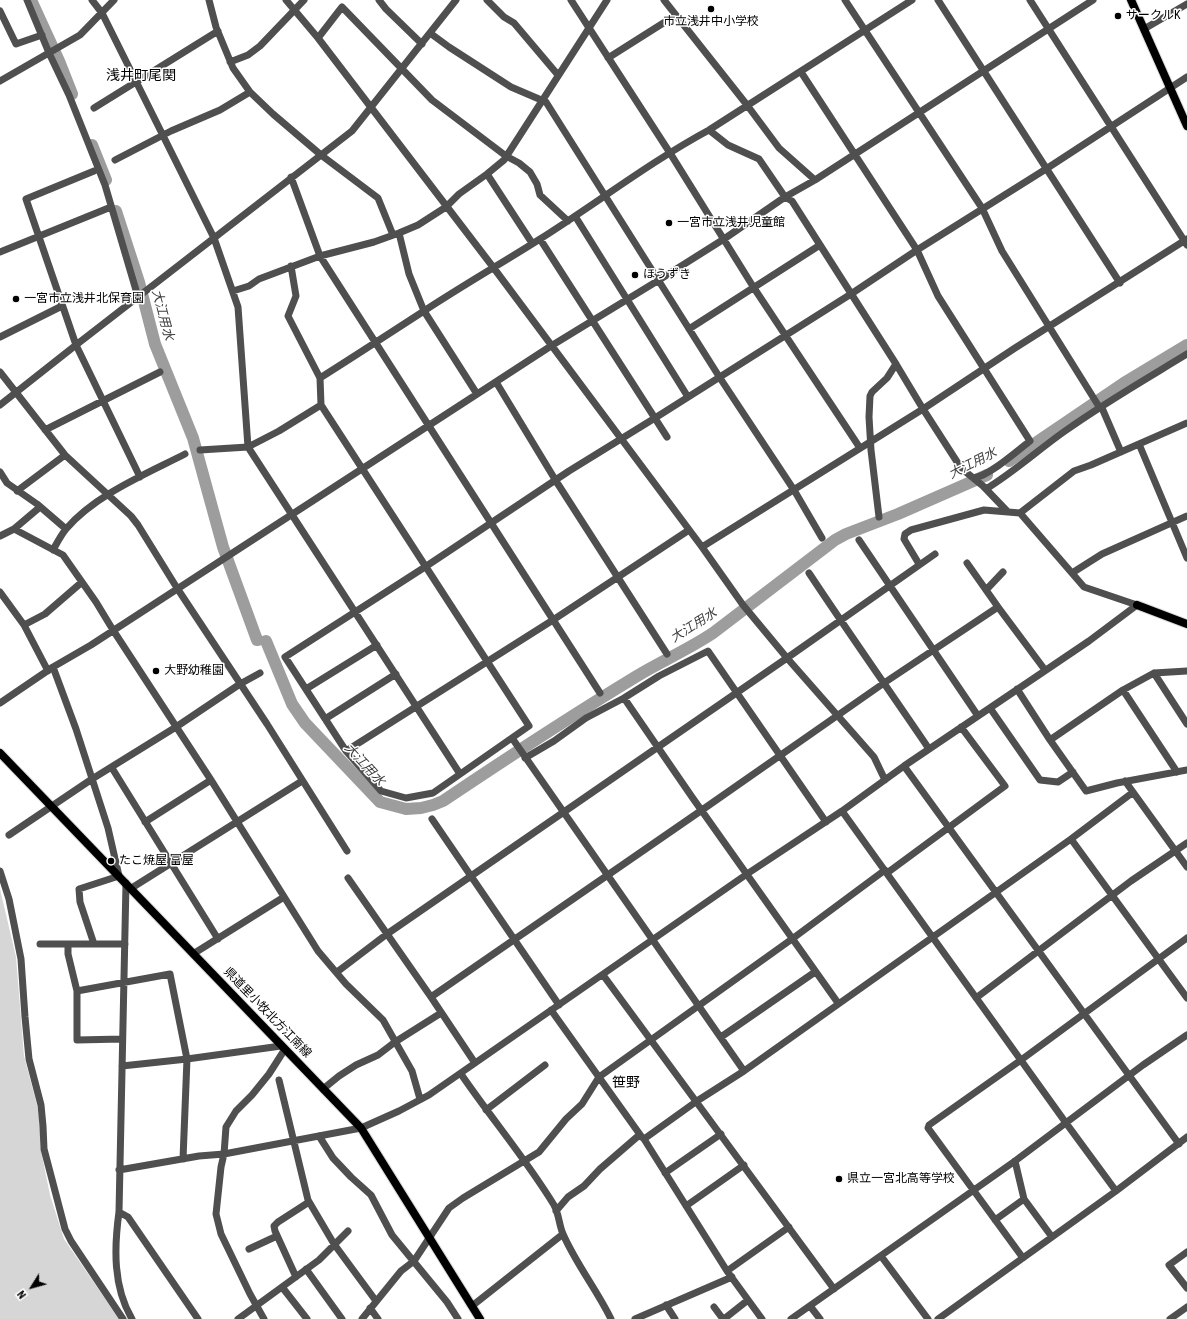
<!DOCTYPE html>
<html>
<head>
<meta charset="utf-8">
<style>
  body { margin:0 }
  #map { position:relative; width:1187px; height:1319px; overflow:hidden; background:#fff; font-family:"Roboto Condensed",sans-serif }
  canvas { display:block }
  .north { position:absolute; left:12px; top:1267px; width:40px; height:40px; -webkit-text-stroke:3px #fff; paint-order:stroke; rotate:233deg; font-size:11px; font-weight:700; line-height:16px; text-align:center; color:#000 }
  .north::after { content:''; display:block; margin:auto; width:14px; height:18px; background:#000; clip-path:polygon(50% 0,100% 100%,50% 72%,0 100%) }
</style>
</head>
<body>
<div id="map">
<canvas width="1187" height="1319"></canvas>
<div class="north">N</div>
</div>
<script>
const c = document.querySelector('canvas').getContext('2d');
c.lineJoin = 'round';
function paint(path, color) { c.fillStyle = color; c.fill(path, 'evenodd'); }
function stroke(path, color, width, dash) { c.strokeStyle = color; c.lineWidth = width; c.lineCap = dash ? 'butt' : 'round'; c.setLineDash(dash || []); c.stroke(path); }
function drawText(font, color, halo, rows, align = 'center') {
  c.font = font + ' "Roboto Condensed","Noto Sans JP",sans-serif'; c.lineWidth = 3; c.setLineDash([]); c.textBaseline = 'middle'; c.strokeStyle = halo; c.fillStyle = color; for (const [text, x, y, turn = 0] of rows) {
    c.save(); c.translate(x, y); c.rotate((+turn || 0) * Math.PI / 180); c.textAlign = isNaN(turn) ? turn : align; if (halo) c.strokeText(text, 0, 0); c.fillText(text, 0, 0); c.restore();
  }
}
paint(new Path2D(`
  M 0,889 L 16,957 L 24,1056 L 37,1105 L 40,1124 L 40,1146 L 50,1195 L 64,1239 L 119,1319 L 0,1319 Z`), '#d6d6d6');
stroke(new Path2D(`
  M 31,0 L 59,61 L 72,94
  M 92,145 L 106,180
  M 116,211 L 139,282 L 155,344 L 193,438 L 223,547 L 257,640 L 258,640
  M 1009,461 L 1124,383 L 1187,345
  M 266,641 L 292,704 L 305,723 L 380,802 L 406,809 L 421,808 L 433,805 L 443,801 C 507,758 571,716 637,676 C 662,661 689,649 713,633 L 835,540 L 846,534 L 898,514 L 987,475`), '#9d9d9d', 12);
const major = new Path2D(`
  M 1131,0 L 1187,126
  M 1137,605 L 1187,624
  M 0,753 L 361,1128 L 480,1319`);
stroke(major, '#dbdbdb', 10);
stroke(new Path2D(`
  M 27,0 L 49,53 L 69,95 L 105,185 L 138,297
  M 92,0 L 102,13 L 214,238 L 238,307 L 248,447 L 460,774
  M 209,0 L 216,27 L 233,68 L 250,92 L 273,114 L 321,155 L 378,198 L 393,235
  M 286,0 L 318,38 L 493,267 L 702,547 L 743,605 L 787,658 L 874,757 L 885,780
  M 379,0 L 386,9 L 422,44
  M 487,0 L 504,17 L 514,23 L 558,75
  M 571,0 L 670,153 L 754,288 L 860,448
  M 664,0 L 747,105 L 779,148 L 815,180
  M 845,0 L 982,208 L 1002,251 L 1098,405 L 1102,408 L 1121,452
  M 938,0 L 1120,283
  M 1030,0 L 1187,245
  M 0,11 L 16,44 L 42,35
  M 1144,29 L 1187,4
  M 430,33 L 449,47 L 511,87 L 546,102 L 720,378 L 794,490 L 822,538
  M 318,38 L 342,7 L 432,100 L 506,156 L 519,163 L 530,172 L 537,184 L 540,195 L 568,221
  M 608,58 L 676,15
  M 230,62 L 248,55 L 260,46 L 304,0
  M 801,72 L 917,250 L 938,296 L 1030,441 C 1016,452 990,475 974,478
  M 0,81 L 80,35 L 114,0
  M 94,108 L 218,31
  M 709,130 L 728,145 L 759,159 L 785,197 L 792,201 L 896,364 L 923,409 L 961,468 L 983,486 L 1007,511
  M 115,160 L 171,131 L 220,110 L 250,92
  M 94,171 L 26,199 L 76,345 L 140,477
  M 487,174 L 532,243
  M 291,177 L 320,256 L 600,693
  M 575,216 L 688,397
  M 399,233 L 409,274 L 424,311 L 477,394
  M 540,239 L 667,437
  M 0,252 L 111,207
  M 291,266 L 296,296 L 288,316 L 320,378 L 321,405 L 529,726 L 433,793 L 406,798 L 381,791 L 346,751 L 285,657 L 425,567 L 569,471 L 655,418 L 851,294 L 917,250 L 1046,169 L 1187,77
  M 233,291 L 249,286 L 259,279 L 320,256 L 374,242 L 399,233 L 418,225 L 446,207 L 459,194 L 487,174 L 504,160 L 607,0
  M 689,329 L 820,245
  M 0,337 L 62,306
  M 0,372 L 65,455 L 131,516 L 138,525 L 177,588 L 267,724 L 347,851
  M 320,378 C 355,356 390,333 424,311 C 462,286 502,263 540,239 C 597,203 650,162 709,130 L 912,0
  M 496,382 L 556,481 L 667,654
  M 0,405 L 76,345 L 352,131 L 456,0
  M 45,430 L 160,372
  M 1139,444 L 1187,558
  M 200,450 L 248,447 L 279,431 L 321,405
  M 0,472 L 7,483 L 37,504 L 66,529
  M 986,489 C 1014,472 1038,450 1065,431 C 1104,403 1146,379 1187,354
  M 17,491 L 65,455
  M 1020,513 L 1084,587 L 1137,605
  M 879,517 L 871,450 L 869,417 L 870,396 L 872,392 L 887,378 L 896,364
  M 14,529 L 40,507
  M 0,536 L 14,529 L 63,555 L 96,602 L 113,630 L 211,780 L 318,951 L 346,984 L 383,1020 L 412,1071 L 420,1099
  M 859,540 L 978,716
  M 702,547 L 923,409 L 1015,348 L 1187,239
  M 53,550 C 57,543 61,535 66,529 C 95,495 146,474 185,454
  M 967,563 L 998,607 L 1045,670
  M 919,564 L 904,539 L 905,534 L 911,530 L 984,510 L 1020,513 L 1074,471 L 1091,465 L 1187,423
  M 809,573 C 848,632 889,690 929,749
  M 1072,573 L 1102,554 L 1187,516
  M 986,590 L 1003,572
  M 0,592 L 24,625 L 48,671
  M 24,625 L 45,614 L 82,582
  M 53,667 L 76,729 L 108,828 L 119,876 L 79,889 L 80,902 L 94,944
  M 1154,673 L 1187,724
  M 306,689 L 377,645
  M 1017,689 L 1050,740 L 1123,690 L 1154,673 L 1187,671
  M 1123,690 L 1177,772
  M 624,698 L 692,797 L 838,1003
  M 0,703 L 53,667 L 91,645 L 551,346 L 659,280 L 724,239 L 785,197 L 815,180 L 1093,0
  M 990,708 L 1040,780 L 1058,782 L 1073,772
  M 325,719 L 396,674
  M 512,738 L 744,1071
  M 1050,740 L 1086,791 L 1117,783 L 1187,770
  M 346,751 L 553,620 L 689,530
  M 525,758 L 554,741 L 586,718 L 624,698 L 659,676 L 708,651 L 826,822
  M 904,766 L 1179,1144
  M 112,768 L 218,939
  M 1125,781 L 1187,867
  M 842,811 L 1066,1123 L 1116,1191
  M 432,819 L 559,1005
  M 145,822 L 211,780
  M 9,835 L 92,779 L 176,727 L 240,684 L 260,673
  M 1071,839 L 1187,998
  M 0,871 L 9,899 L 21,959 L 25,1017 L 29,1059 L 41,1105 L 43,1126 L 44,1149 L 65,1229 L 71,1241 L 123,1319
  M 887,873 L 1005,786 L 961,727
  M 348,878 L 431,997 L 475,1063
  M 126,883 L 119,1212 C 114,1248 113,1287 132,1319
  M 130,889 L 302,781
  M 40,944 L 125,944
  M 68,944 L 68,954 L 77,991 L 77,1040 L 122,1039
  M 193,954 L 284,897
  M 337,972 L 387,934 L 787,658 L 935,554
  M 603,975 L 834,1289
  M 77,991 L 170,974 L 187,1059 L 183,1159
  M 431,997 L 702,810 L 884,683 L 998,607
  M 976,998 L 1131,881 L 1187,843
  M 551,1010 L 641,1136
  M 721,1037 L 815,972
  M 122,1066 L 187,1059 L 281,1046
  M 461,1074 C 491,1118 526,1159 554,1205 C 559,1214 559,1225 563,1234 C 576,1264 597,1290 611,1319
  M 279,1080 L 308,1200 L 334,1244 L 376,1301
  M 323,1089 L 339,1076 L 356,1065 L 378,1055 L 395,1042 L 441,1013
  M 486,1110 L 545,1065
  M 319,1136 L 333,1158 L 351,1177 L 371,1195 L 392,1235 L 447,1302 L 458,1319
  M 644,1139 L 697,1101 L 744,1071 L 1071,839 L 1132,793
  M 1015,1161 L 1024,1199 L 1052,1237
  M 119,1170 L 199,1156 L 224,1154 L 361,1128 L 399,1111 L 429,1095 L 747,874 L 842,811 L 904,766 L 1089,641 L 1137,605
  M 665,1173 L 721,1134
  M 686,1206 L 744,1165
  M 556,1211 L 568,1197 L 584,1186 L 600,1169 L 637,1137 L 641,1136 L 644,1139 L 727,1271 L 762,1319
  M 119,1212 L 128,1217 L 198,1319
  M 995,1220 L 1024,1199
  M 249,1249 L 277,1236
  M 1187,1252 L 1169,1265 L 1187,1288
  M 881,1256 L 928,1319
  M 1023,1258 L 928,1128 L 929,1125 L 1021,1060 L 1187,938
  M 306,1269 L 342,1319
  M 727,1271 L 789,1227
  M 296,1277 L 275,1231 L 274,1226 L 278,1222 L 309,1202
  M 282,1287 L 307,1319
  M 666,1305 L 675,1319
  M 472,1306 L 563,1234
  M 810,1306 L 820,1319
  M 714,1307 L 723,1319
  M 370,1308 L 378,1319
  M 238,1319 L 319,1260 L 348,1231
  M 264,1319 L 250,1294 L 221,1234 L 216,1214 L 221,1167 L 224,1154 L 226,1127 L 236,1111 L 252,1095 L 269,1074 L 285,1049
  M 362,1319 L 401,1271 L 414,1261 L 449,1208 L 463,1198 L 539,1152 L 566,1119 L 582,1104 L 599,1077 L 792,939 L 885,870
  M 635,1319 L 732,1277
  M 724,1319 L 748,1300
  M 791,1319 L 1015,1161 L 1143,1065 L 1187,1035
  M 938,1319 L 1116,1191 L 1187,1137
  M 1170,1319 L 1187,1307`), '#4f4f4f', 7);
stroke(major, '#000', 8);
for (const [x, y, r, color] of [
  [711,9,4,"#000"],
  [1118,16,4,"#000"],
  [669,223,4,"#000"],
  [635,275,4,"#000"],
  [16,299,4,"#000"],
  [156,671,4,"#000"],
  [111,861,4,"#000"],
  [839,1179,4,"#000"]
]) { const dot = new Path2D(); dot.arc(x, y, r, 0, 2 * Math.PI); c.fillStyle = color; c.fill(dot); stroke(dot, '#fff', 1.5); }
drawText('12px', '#000', '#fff', [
  ["サークルK",1126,16],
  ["市立浅井中小学校",711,22,"center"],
  ["一宮市立浅井児童館",677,223],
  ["ほうずき",643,275],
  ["一宮市立浅井北保育園",24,299],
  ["大野幼稚園",164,671],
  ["たこ焼屋 富屋",119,861],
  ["県立一宮北高等学校",847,1179]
], 'left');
drawText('12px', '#000', '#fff', [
  ["県道里小牧北方江南線",267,1013,46]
]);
drawText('italic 13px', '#3e3e3e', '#fff', [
  ["大江用水",162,315,75],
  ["大江用水",973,464,-27],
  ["大江用水",694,626,-32],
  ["大江用水",364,765,47]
]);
drawText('14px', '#000', '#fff', [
  ["浅井町尾関",141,76],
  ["笹野",626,1083]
]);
</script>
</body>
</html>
